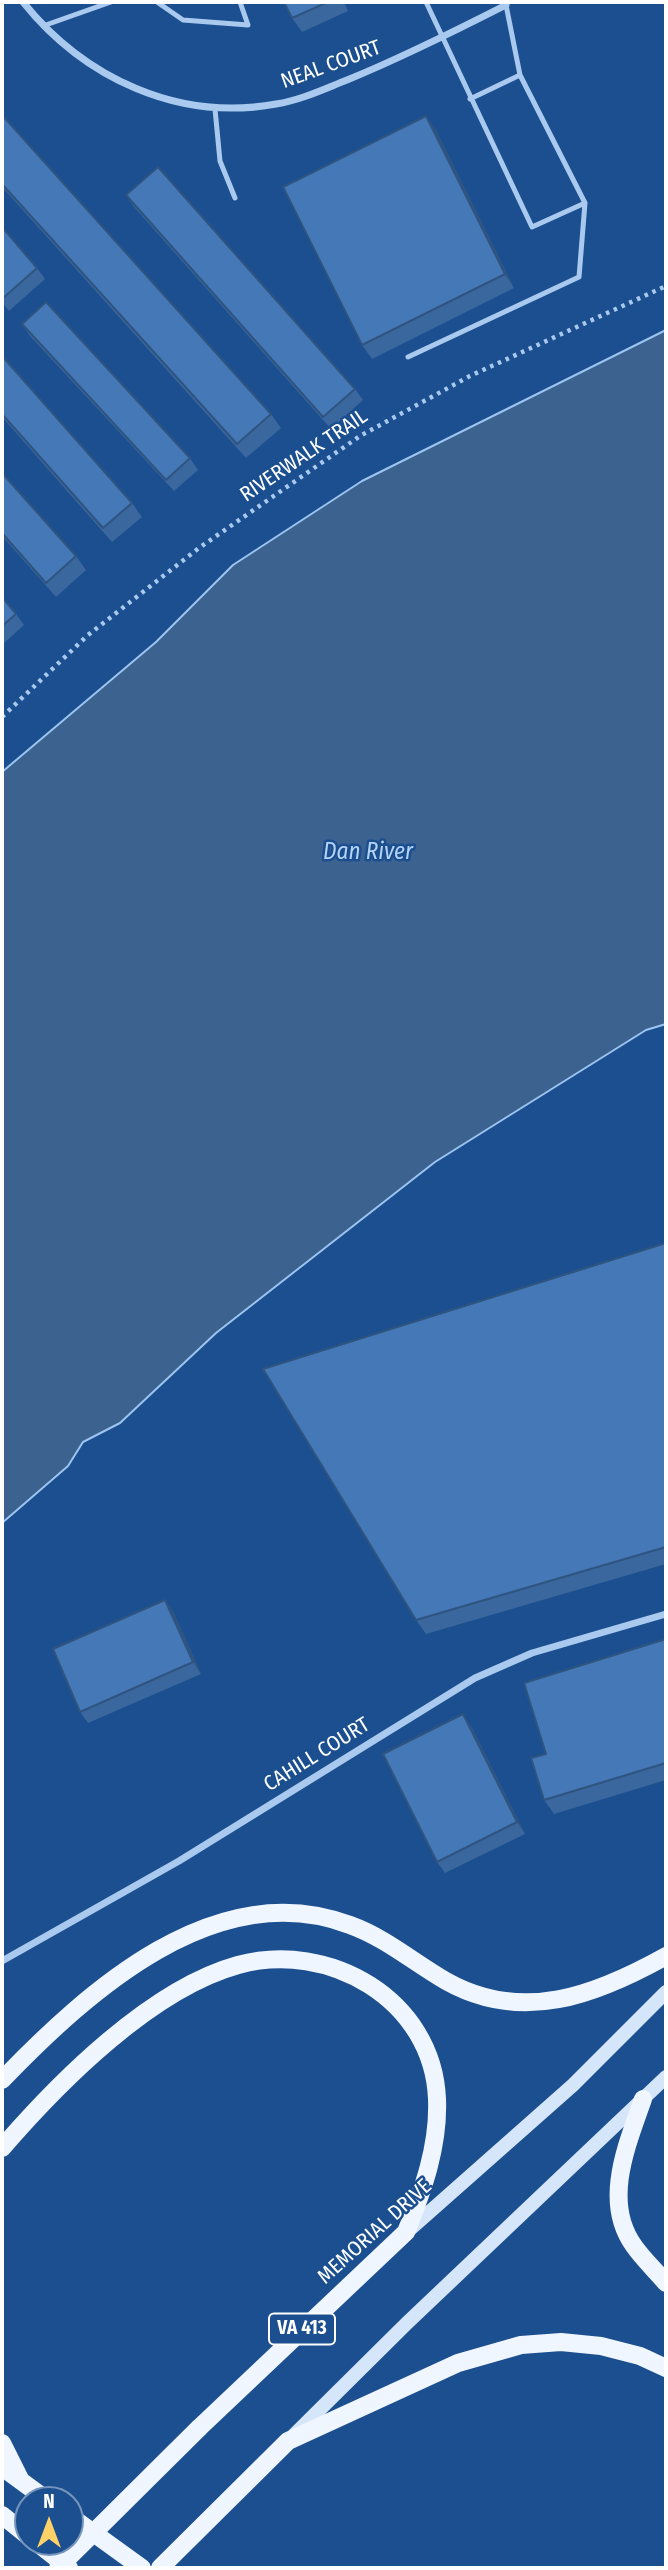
<!DOCTYPE html>
<html>
<head>
<meta charset="utf-8">
<style>
  body { margin:0 }
  #map { position:relative; width:668px; height:2570px; overflow:hidden; background:#1b4f8f; font-family:"Fira Sans Condensed",sans-serif }
  canvas { display:block }
  .frame { position:absolute; inset:0; border:4px solid #fff; pointer-events:none }
  .north { position:absolute; left:14px; top:2486px; width:70px; height:70px; box-sizing:border-box; background:#1b4f8f; border:2px solid #7695bc; border-radius:50%; rotate:0deg; font-size:19px; font-weight:700; line-height:28px; text-align:center; color:#fff }
  .north::after { content:''; display:block; margin:auto; width:24px; height:32px; background:#ffd166; clip-path:polygon(50% 0,100% 100%,50% 72%,0 100%) }
</style>
</head>
<body>
<div id="map">
<canvas width="668" height="2570"></canvas>
<div class="frame"></div>
<div class="north">N</div>
</div>
<script>
const c = document.querySelector('canvas').getContext('2d');
c.lineJoin = 'round';
function paint(path, color) { c.fillStyle = color; c.fill(path, 'evenodd'); }
function stroke(path, color, width, dash) { c.strokeStyle = color; c.lineWidth = width; c.lineCap = dash ? 'butt' : 'round'; c.setLineDash(dash || []); c.stroke(path); }
function drawText(font, color, halo, rows, align = 'center') {
  c.font = font + ' "Fira Sans Condensed",sans-serif'; c.lineWidth = 5; c.setLineDash([]); c.textBaseline = 'middle'; c.strokeStyle = halo; c.fillStyle = color; for (const [text, x, y, turn = 0] of rows) {
    c.save(); c.translate(x, y); c.rotate((+turn || 0) * Math.PI / 180); c.textAlign = isNaN(turn) ? turn : align; if (halo) c.strokeText(text, 0, 0); c.fillText(text, 0, 0); c.restore();
  }
}
const water = new Path2D(`
  M 666,330 L 666,1024 L 646,1030 L 435,1162 L 216,1333 L 120,1423 L 83,1442 L 68,1466 L 2,1523 L 2,772 L 156,642 L 233,565 L 362,481 Z`);
paint(water, '#3c6290');
stroke(water, '#9cc4f0', 2);
stroke(new Path2D(`
  M 2,717 L 88,635 L 199,548 L 360,436 L 470,376 L 666,286`), '#a9c9ee', 4.5, [3.5, 5]);
stroke(new Path2D(`
  M 157,2 L 183,20 L 248,25 L 240,2
  M 426,2 L 532,227 L 585,203
  M 43,26 L 111,2
  M 470,99 L 520,75
  M 215,109 L 220,161 L 235,198
  M 408,357 L 579,277 L 585,203 L 520,75 L 506,5`), '#a9c9ee', 5);
stroke(new Path2D(`
  M 23,2 C 84,78 178,122 276,104 C 301,100 324,89 347,80 C 401,58 453,32 506,5
  M 2,1961 L 179,1861 L 475,1678 L 532,1653 L 666,1614`), '#a9c9ee', 7);
stroke(new Path2D(`
  M 408,2231 L 573,2085 L 666,1992
  M 294,2435 L 407,2323 L 666,2077`), '#d6e6fa', 14);
stroke(new Path2D(`
  M 2,2080 C 87,1992 216,1874 350,1925 C 386,1938 413,1962 446,1981 C 522,2024 596,1995 666,1956
  M 643,2099 C 627,2145 602,2202 634,2246 C 643,2259 656,2271 666,2283
  M 2,2148 C 59,2082 151,1989 238,1965 C 328,1940 433,1999 437,2099 C 439,2146 423,2190 406,2232 L 199,2428
  M 2,2443 L 20,2479
  M 2,2467 L 47,2500
  M 2,2515 L 28,2536
  M 70,2516 L 142,2568
  M 36,2542 L 69,2568
  M 160,2568 L 288,2441 L 458,2363 L 521,2345 L 561,2342 L 601,2346 L 640,2356 L 666,2368`), '#f0f6ff', 18);
stroke(new Path2D(`
  M 58,2568 L 199,2428`), '#f0f6ff', 18);
paint(new Path2D(`
  M 284,2 L 344,2 L 348,11 L 302,32 L 292,18 Z
  M 2,115 L 271,414 L 281,428 L 246,458 L 2,187 Z
  M 436,130 L 514,288 L 372,359 L 362,345 Z
  M 126,195 L 355,389 L 363,400 L 331,429 L 134,207 Z
  M 2,227 L 37,268 L 45,279 L 9,311 L 2,302 Z
  M 22,324 L 190,458 L 198,470 L 174,491 L 30,336 Z
  M 2,356 L 132,503 L 142,517 L 112,542 L 2,417 Z
  M 2,473 L 76,556 L 86,570 L 56,597 L 2,536 Z
  M 2,597 L 16,614 L 24,625 L 2,645 Z
  M 666,1243 L 666,1564 L 426,1634 L 416,1620 Z
  M 173,1611 L 201,1674 L 88,1723 L 80,1712 Z
  M 666,1639 L 666,1780 L 554,1814 L 544,1800 L 546,1754 Z
  M 471,1726 L 525,1834 L 445,1873 L 437,1862 Z`), '#3a679d');
paint(new Path2D(`
  M 426,116 L 436,130 L 514,288 L 505,274 Z
  M 165,1600 L 173,1611 L 201,1674 L 193,1662 Z
  M 463,1714 L 471,1726 L 525,1834 L 517,1822 Z`), '#305480');
const building = new Path2D(`
  M 284,2 L 328,2 L 292,18 Z
  M 2,115 L 271,414 L 237,444 L 2,184 Z
  M 426,116 L 505,274 L 362,345 L 283,187 Z
  M 158,167 L 355,389 L 323,417 L 126,195 Z
  M 2,227 L 37,268 L 2,299 Z
  M 46,302 L 190,458 L 166,480 L 22,324 Z
  M 2,356 L 132,503 L 103,528 L 2,414 Z
  M 2,473 L 76,556 L 46,583 L 2,533 Z
  M 2,597 L 16,614 L 2,626 Z
  M 666,1243 L 666,1547 L 416,1620 L 263,1369 Z
  M 165,1600 L 193,1662 L 80,1712 L 53,1649 Z
  M 666,1639 L 666,1763 L 544,1800 L 531,1758 L 546,1754 L 524,1683 Z
  M 463,1714 L 517,1822 L 437,1862 L 383,1754 Z`);
paint(building, '#4478b7');
stroke(building, '#305480', 2);
for (const [x, y, w] of [
  [302,2329,66]
]) { const box = new Path2D(); box.roundRect(x - w / 2, y - 15.5, w, 31, 5); c.fillStyle = '#1b4f8f'; c.fill(box); stroke(box, '#fff', 2); }
drawText('bold 19px', '#fff', null, [
  ["VA 413",302,2329]
]);
drawText('21px', '#fff', '#1b4f8f', [
  ["NEAL COURT",331,65,-20],
  ["RIVERWALK TRAIL",304,456,-34],
  ["CAHILL COURT",317,1755,-32],
  ["MEMORIAL DRIVE",375,2232,-42]
]);
drawText('italic 23px', '#b5d3f5', '#1b4f8f', [
  ["Dan River",368,853]
]);
</script>
</body>
</html>
